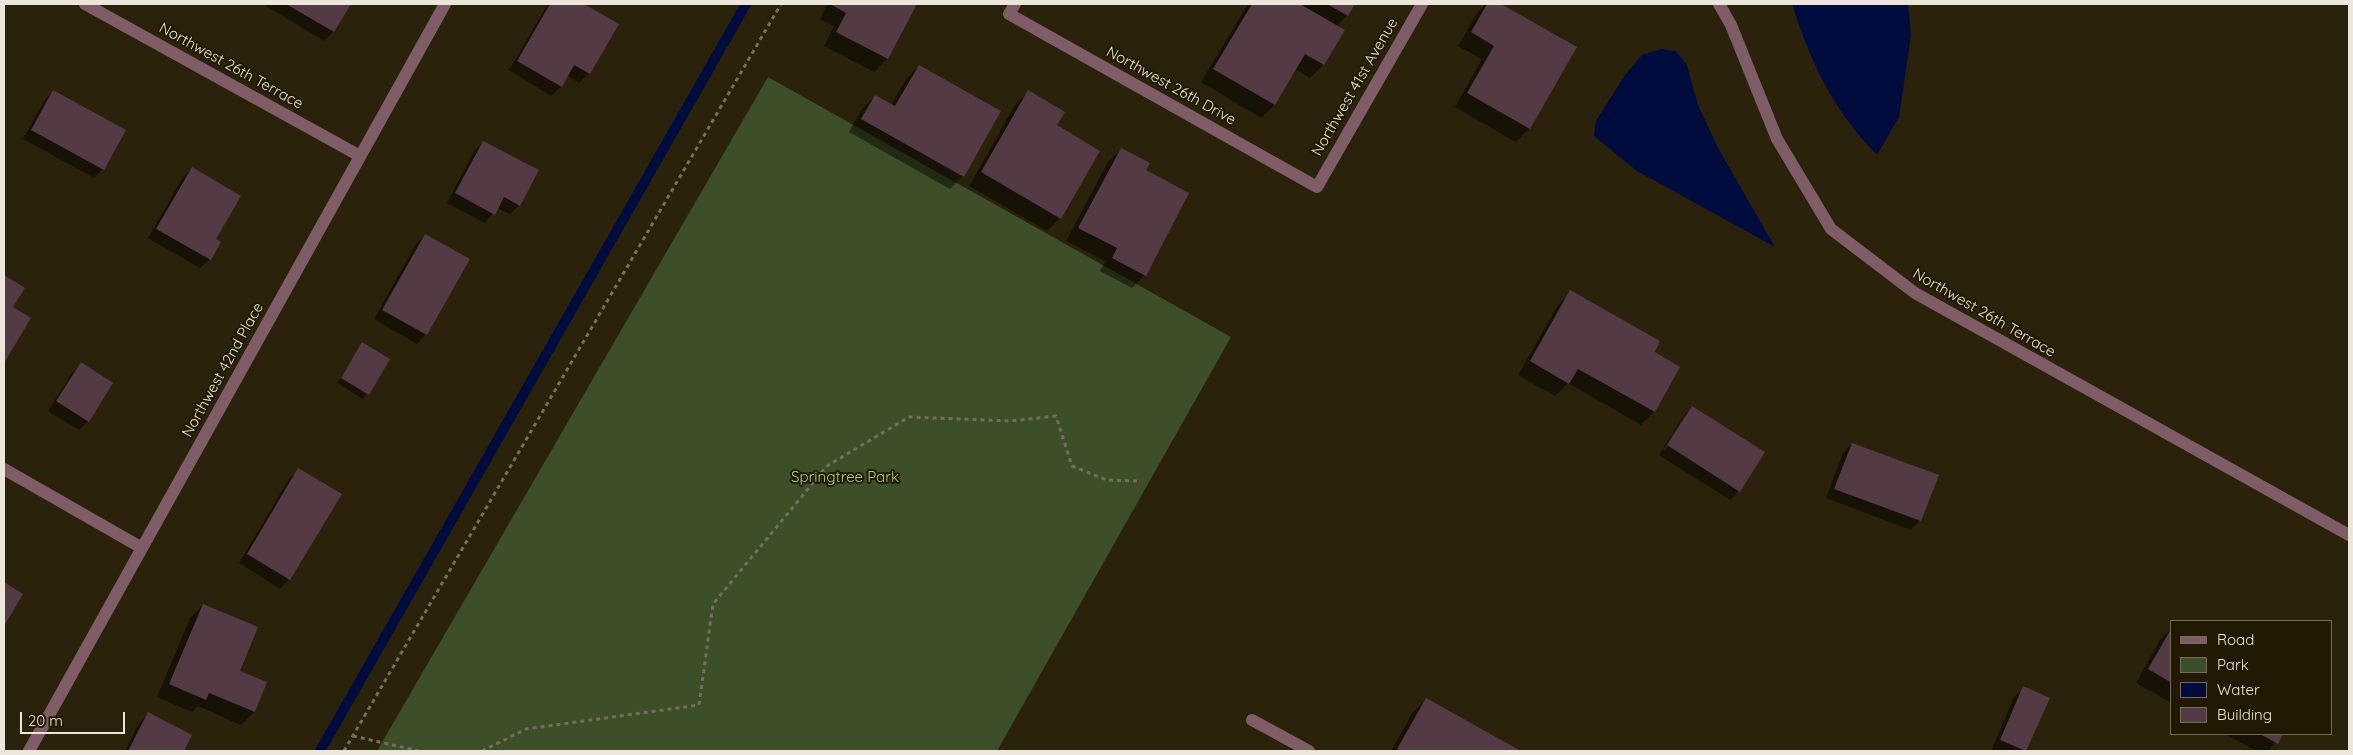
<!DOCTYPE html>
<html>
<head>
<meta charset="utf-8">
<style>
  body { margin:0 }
  #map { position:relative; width:2353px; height:755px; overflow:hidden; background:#2b220c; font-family:Quicksand,sans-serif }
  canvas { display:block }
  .frame { position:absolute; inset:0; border:5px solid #ebe6d9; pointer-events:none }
  .legend { position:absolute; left:2170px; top:620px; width:162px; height:115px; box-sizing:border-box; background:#211904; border:1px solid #726b59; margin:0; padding:6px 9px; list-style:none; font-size:15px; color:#ebe6d9 }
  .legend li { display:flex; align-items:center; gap:10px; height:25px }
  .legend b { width:25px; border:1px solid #726b59 }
  .scale { position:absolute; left:20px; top:712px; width:105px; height:22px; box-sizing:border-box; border:2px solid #ebe6d9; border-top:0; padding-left:6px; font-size:15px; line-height:18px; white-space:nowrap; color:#ebe6d9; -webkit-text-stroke:4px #211904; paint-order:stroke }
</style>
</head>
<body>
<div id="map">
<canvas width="2353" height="755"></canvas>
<div class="frame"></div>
<ul class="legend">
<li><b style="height:6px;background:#7e5d66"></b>Road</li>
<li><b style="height:14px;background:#3d4f29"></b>Park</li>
<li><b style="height:14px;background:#000c3e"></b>Water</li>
<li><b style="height:14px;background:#533a44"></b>Building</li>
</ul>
<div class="scale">20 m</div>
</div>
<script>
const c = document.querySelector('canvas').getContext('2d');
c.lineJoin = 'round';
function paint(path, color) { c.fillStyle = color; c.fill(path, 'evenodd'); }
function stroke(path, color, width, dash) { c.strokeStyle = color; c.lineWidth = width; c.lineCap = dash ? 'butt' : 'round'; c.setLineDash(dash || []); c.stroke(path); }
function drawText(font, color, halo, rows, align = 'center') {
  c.font = font + ' Quicksand,sans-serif'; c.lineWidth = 4; c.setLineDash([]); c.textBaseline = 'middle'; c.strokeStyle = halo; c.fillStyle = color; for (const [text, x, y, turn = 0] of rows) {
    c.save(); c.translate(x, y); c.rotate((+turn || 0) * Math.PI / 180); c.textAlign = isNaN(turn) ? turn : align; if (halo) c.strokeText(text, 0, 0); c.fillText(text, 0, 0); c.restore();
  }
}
paint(new Path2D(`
  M 768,77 L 1231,337 L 997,751 L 377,751 Z`), '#3d4f29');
paint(new Path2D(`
  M 1792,4 L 1908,4 L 1911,35 L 1899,117 L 1877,155 C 1833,110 1811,63 1792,4 Z
  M 1661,49 L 1676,51 L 1687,65 L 1698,105 L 1718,148 L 1775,247 L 1637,171 L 1594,136 L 1596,121 L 1625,75 L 1642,55 Z`), '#000c3e');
paint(new Path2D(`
  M 263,4 L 349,4 L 333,32 L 324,41 Z
  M 548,4 L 582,4 L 618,25 L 589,73 L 579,83 L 567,75 L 561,87 L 551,96 L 509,70 Z
  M 827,4 L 916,4 L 887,59 L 874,72 L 824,46 L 834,26 L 820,19 Z
  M 1248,4 L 1354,4 L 1347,15 L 1336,27 L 1343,31 L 1323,65 L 1310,78 L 1295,69 L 1274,105 L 1261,118 L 1201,82 Z
  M 1486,4 L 1499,4 L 1575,48 L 1529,129 L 1516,142 L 1455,107 L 1482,59 L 1458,46 L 1478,12 Z
  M 919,66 L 999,112 L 963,176 L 950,189 L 849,132 L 862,109 L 875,96 L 891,105 L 906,79 Z
  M 53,91 L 103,169 L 94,178 L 23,139 L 44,101 Z
  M 1028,92 L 1055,126 L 1099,151 L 1060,218 L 1047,231 L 969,186 L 1015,105 Z
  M 483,142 L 537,170 L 519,205 L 510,214 L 497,208 L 485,223 L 447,203 L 474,151 Z
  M 1121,149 L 1144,171 L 1145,275 L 1132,288 L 1100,271 L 1105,261 L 1066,241 L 1108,162 Z
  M 192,168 L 215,240 L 210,259 L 200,268 L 148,238 L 183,177 Z
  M 425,235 L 469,260 L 426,334 L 417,344 L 374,319 L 416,244 Z
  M 4,277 L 23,288 L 12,308 L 29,318 L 4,361 Z
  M 1571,292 L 1653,353 L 1679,367 L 1654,412 L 1641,425 L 1568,383 L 1555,396 L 1518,375 L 1558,305 Z
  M 362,344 L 389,359 L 363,399 L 337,383 Z
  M 81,364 L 88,421 L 79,430 L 48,411 L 72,373 Z
  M 1693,407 L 1739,491 L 1730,500 L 1659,455 L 1683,416 ZM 1684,416 L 1687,416 L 1665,451 L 1663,450 Z
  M 1852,444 L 1920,520 L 1911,530 L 1826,498 L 1843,453 Z
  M 298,470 L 289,579 L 280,589 L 239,563 L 289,479 Z
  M 203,605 L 238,671 L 266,683 L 254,712 L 241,725 L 198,706 L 192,712 L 157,697 L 190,618 Z
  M 2172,628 L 2172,703 L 2136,683 L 2160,640 Z
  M 2024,688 L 2048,698 L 2025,751 L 1997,751 L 1992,749 L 2014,697 Z
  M 1426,699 L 1518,751 L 1391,751 L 1413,712 Z
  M 148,714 L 190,735 L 182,751 L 125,751 L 139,723 Z
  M 2225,734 L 2282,734 L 2268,751 L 2256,751 Z`), '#0007');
stroke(new Path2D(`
  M 320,751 L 746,4`), '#000c3e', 10);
paint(new Path2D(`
  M 286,4 L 351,4 L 334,32 Z
  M 550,4 L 584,4 L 619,24 L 590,74 L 574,65 L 562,87 L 517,61 Z
  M 833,4 L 917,4 L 888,59 L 836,32 L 846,13 L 832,5 Z
  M 1252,4 L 1300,4 L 1345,30 L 1324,65 L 1305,54 L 1275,105 L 1213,69 Z
  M 1327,4 L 1355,4 L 1348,16 Z
  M 1487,4 L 1501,4 L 1577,47 L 1530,129 L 1467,93 L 1494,46 L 1471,32 Z
  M 919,65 L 1001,111 L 964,177 L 861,119 L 875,95 L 895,106 Z
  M 53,90 L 126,130 L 104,170 L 31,130 Z
  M 1028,90 L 1065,112 L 1057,125 L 1100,151 L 1061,219 L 981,172 Z
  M 483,141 L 539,170 L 520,206 L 504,197 L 495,215 L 455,193 Z
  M 1121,148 L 1150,163 L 1146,170 L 1189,193 L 1146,276 L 1112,258 L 1117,248 L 1078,228 Z
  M 192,167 L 241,196 L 216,239 L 221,242 L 211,260 L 156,229 Z
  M 425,234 L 470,259 L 427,335 L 382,310 Z
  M 4,275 L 25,288 L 13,307 L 31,318 L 4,363 Z
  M 1570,290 L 1660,341 L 1655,352 L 1680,367 L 1655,412 L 1578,369 L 1569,384 L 1530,361 Z
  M 362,342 L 390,359 L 369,395 L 341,378 Z
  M 81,362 L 113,383 L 89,422 L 56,401 Z
  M 1692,406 L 1765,452 L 1740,492 L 1667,445 Z
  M 1852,443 L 1939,475 L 1921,521 L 1834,489 Z
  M 298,468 L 342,494 L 290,580 L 247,554 Z
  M 4,582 L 23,594 L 4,626 Z
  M 203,604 L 258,627 L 240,671 L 267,682 L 255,712 L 209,693 L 206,700 L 169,684 Z
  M 2172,627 L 2172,683 L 2148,669 Z
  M 2023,686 L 2050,698 L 2026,751 L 2000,740 Z
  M 1426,698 L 1521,751 L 1401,751 L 1397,749 Z
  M 148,712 L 192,735 L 184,751 L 128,751 Z
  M 2260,734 L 2283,734 L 2278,744 Z`), '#533a44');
stroke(new Path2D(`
  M 353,736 L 419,751
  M 344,751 L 781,4
  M 482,751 L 526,729 L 699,705 L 713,604 L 827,466 L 909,417 L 1011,421 L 1056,416 L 1072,466 L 1107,480 L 1137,481`), '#766e5c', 3, [4, 4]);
stroke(new Path2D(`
  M 85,4 L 360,156
  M 1015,4 L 1009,14 L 1317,187 L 1422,4
  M 1719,4 L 1731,25 L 1777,139 L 1831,229 L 1915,293 L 2349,535
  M 4,469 L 142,548
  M 1252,720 L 1309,751
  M 29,751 L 445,4`), '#7e5d66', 12);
drawText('15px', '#ebe6d9', '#211904', [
  ["Northwest 26th Terrace",231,66,29],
  ["Northwest 26th Drive",1171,86,29],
  ["Northwest 41st Avenue",1355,87,-60],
  ["Northwest 26th Terrace",1984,313,30],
  ["Northwest 42nd Place",223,370,-61]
]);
drawText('15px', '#a9d579', '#211904', [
  ["Springtree Park",845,477]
]);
</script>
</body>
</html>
